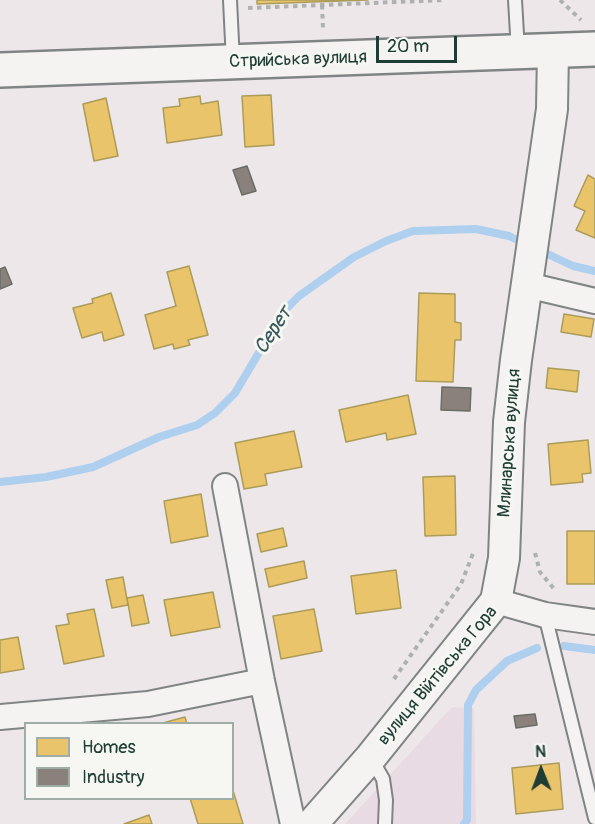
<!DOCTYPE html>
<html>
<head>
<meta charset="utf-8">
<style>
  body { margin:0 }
  #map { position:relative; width:595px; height:824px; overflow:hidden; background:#ede7ea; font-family:Pangolin,sans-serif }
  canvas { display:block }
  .legend { position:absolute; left:24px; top:722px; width:210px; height:78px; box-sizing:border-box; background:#f6f6f2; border:2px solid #a0aca6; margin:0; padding:8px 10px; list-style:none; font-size:18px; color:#1f3d34 }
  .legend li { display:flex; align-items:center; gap:12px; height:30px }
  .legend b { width:30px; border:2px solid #a0aca6 }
  .north { position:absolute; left:511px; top:740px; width:60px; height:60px; -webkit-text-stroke:4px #f6f6f2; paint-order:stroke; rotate:359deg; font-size:16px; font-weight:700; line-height:24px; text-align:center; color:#1f3d34 }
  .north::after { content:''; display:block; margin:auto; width:21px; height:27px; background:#1f3d34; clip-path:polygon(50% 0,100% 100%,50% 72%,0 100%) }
  .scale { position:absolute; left:376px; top:36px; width:81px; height:27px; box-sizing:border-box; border:3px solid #1f3d34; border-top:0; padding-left:8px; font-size:18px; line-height:21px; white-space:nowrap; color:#1f3d34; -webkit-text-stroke:4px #f6f6f2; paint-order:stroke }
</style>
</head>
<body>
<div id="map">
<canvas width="595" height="824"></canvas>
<ul class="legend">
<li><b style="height:16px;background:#e9c46a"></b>Homes</li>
<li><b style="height:16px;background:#8a817c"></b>Industry</li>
</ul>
<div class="north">N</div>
<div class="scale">20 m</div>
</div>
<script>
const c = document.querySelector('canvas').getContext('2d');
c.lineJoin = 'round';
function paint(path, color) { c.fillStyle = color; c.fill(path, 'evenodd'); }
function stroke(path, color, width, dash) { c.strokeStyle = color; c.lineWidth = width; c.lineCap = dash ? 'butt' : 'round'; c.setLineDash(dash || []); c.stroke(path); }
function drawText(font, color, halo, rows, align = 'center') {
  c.font = font + ' Pangolin,sans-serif'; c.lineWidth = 6; c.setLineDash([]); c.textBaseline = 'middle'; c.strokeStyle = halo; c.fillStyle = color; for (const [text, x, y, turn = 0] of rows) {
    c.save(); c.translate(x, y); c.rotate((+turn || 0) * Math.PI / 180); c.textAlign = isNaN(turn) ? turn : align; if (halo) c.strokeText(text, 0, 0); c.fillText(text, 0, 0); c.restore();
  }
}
paint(new Path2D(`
  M 452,707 L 474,708 L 476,824 L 345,824 Z`), '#e9dbe3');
const homes = new Path2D(`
  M 257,0 L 368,0 L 257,4 Z
  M 271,95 L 274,145 L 245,147 L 242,96 Z
  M 200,96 L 201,104 L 218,101 L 222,135 L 167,143 L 163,108 L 180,106 L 179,99 Z
  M 106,98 L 118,156 L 94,161 L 83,104 Z
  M 588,175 L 595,179 L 595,238 L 576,230 L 585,211 L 574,206 Z
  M 189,266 L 208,335 L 188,340 L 190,345 L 174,349 L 173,344 L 154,349 L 145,315 L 176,306 L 167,272 Z
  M 111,293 L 124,335 L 104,341 L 102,332 L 82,338 L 73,308 L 93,303 L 92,299 Z
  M 419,293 L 455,294 L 455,322 L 461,323 L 461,340 L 455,340 L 453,382 L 416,381 Z
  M 564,314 L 594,319 L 591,337 L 561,332 Z
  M 548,368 L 579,371 L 577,392 L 546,388 Z
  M 408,395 L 416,434 L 387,440 L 386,433 L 346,442 L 339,410 Z
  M 294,431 L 302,467 L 265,474 L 267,485 L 244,489 L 235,443 Z
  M 588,440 L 591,473 L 582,474 L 583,482 L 551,485 L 548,444 Z
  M 455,476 L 456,535 L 425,536 L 423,477 Z
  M 201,494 L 208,536 L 171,543 L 164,501 Z
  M 283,528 L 287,546 L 261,552 L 257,534 Z
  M 567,531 L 595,531 L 595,584 L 567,584 Z
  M 304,561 L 307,578 L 269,587 L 265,569 Z
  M 396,570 L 401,608 L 356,614 L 351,576 Z
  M 123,577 L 128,605 L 112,608 L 106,580 Z
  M 213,592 L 220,627 L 171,636 L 164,600 Z
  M 143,595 L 149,623 L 132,626 L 127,598 Z
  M 94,609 L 104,656 L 64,664 L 56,626 L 69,624 L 67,614 Z
  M 314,609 L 322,651 L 281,659 L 273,616 Z
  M 18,637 L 24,669 L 0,673 L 0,640 Z
  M 185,717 L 187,724 L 159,724 Z
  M 559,763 L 563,809 L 516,814 L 512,768 Z
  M 232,787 L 243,824 L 198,824 L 190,798 L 232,798 Z
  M 149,815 L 152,824 L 124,824 Z`);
paint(homes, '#e9c46a');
stroke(homes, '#ac9c5a', 1.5);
const industry = new Path2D(`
  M 247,166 L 256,191 L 242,195 L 233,170 Z
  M 5,267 L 12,284 L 0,289 L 0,269 Z
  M 442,387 L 471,388 L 470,411 L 441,410 Z
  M 535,714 L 537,725 L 516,728 L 514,716 Z`);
paint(industry, '#8a817c');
stroke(industry, '#6a6d66', 1.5);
stroke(new Path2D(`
  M 537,249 L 573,266 L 595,271
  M 0,482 L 46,477 L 93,467 L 159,437 L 197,425 L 215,413 L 235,393 L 283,312 L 299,296 L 354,257 L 386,241 L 413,231 L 476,229 L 509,236 L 526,244
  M 564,646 L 595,650
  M 464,824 L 467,820 L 468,705 L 476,690 L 507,661 L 537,648`), '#afcfef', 8);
const service = new Path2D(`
  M 230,0 L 233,62
  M 515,0 L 518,51
  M 545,615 L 595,818
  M 371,758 L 383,779 L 386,800 L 385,824`);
const minor = new Path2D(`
  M 527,285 L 595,301
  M 225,486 L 262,681 L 293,824
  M 496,601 L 545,615 L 595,622
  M 0,717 L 148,704 L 262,681`);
const tertiary = new Path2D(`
  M 312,824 L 371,757 L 496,601 L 504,558 L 509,422 L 516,360 L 552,109 L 553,50`);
const secondary = new Path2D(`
  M 0,70 L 595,49`);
stroke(service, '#818484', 16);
stroke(minor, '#818484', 28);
stroke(tertiary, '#818484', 34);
stroke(secondary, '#818484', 38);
stroke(new Path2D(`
  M 560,0 L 581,20
  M 322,5 L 323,29
  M 248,8 L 445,0
  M 535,553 L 540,572 L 555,590
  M 394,679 L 461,584 L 474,551`), '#afb1b0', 4, [4.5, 4.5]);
stroke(service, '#f4f3f2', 12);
stroke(minor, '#f4f3f2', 24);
stroke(tertiary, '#f4f3f2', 30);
stroke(secondary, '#f4f3f2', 33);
drawText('18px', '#1f3d34', '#f6f6f2', [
  ["Стрийська вулиця",298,60,-2],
  ["Млинарська вулиця",510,443,-86],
  ["вулиця Війтівська Гора",438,676,-50]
]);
drawText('italic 20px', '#37585a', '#f6f6f2', [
  ["Серет",274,331,-57]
]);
</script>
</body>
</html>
